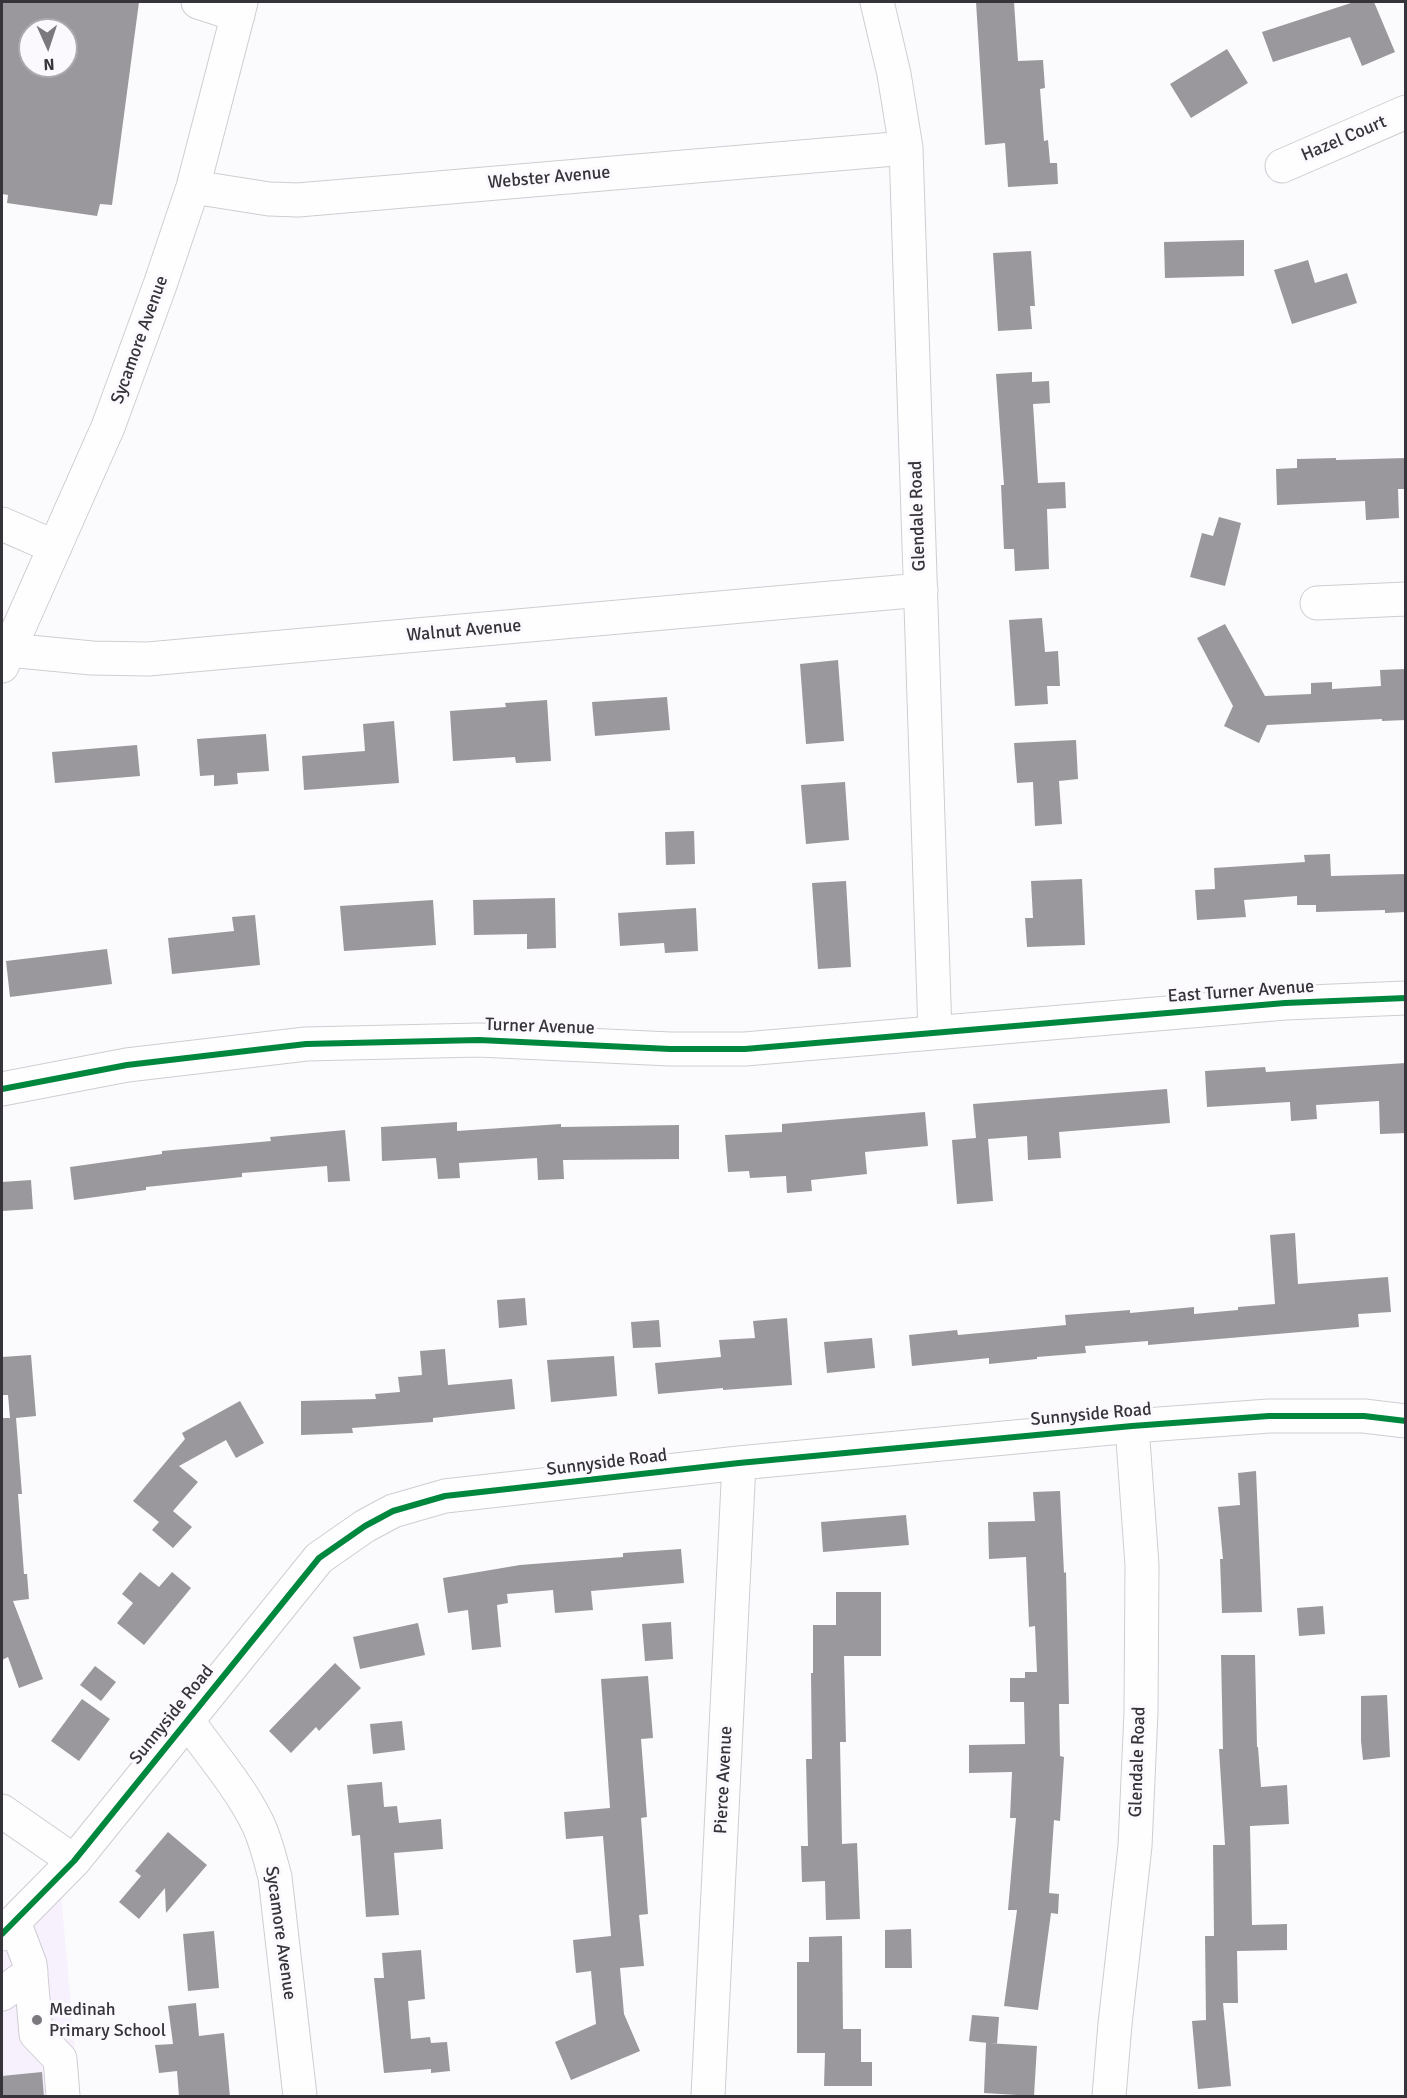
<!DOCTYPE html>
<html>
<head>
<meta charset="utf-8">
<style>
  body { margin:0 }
  #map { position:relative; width:1407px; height:2098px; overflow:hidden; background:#fbfafc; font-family:Signika,sans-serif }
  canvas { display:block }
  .frame { position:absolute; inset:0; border:3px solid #36333a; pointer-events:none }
  .north { position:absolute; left:18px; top:18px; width:60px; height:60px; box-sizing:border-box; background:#fbf9fd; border:2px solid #acaaaf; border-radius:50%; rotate:177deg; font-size:16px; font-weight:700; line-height:24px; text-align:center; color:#36333a }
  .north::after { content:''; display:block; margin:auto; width:21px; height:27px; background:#7b797e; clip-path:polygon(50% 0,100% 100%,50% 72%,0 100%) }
</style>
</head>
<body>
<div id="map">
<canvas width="1407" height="2098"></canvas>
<div class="frame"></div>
<div class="north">N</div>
</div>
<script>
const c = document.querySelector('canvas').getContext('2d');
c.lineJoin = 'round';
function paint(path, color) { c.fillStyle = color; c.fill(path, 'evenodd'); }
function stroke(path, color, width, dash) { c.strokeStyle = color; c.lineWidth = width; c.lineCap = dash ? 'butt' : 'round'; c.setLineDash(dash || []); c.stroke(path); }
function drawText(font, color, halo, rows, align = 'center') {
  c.font = font + ' Signika,sans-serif'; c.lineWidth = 6; c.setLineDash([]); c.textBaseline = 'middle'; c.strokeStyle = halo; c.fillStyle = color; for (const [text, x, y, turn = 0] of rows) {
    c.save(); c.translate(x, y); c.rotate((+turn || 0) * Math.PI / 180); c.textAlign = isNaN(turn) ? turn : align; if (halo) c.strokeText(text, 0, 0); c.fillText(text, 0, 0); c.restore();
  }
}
paint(new Path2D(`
  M 60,1884 L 79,2096 L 2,2096 L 2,1943 Z`), '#f7f1fd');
paint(new Path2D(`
  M 2,2 L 139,2 L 112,205 L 100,204 L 97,216 L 7,203 L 8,195 L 2,194 ZM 30,30 L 66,30 L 66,66 L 30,66 Z
  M 976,2 L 1014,2 L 1018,61 L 1043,60 L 1045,88 L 1040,89 L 1044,141 L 1048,140 L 1050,163 L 1057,163 L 1058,184 L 1008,187 L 1005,143 L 985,145 Z
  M 1354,2 L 1374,2 L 1395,52 L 1362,66 L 1350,37 L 1273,62 L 1262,32 Z
  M 1227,49 L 1248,83 L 1191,118 L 1170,84 Z
  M 1244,240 L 1244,276 L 1165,278 L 1164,242 Z
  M 1031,251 L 1035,306 L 1030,306 L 1032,329 L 998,331 L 993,253 Z
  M 1308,260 L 1315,283 L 1347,273 L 1357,303 L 1292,324 L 1274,270 Z
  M 1032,372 L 1032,382 L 1049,381 L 1050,403 L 1033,404 L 1038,483 L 1065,482 L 1066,508 L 1047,509 L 1049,569 L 1015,571 L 1014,549 L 1004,549 L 1001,485 L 1004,485 L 996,374 Z
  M 1336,458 L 1336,460 L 1406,458 L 1406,489 L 1398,489 L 1399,518 L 1366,520 L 1365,501 L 1277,505 L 1276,469 L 1297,468 L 1297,459 Z
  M 1219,517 L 1241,523 L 1225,586 L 1190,577 L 1202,533 L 1213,536 Z
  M 1042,618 L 1045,652 L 1058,651 L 1060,686 L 1047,686 L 1048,704 L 1015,706 L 1009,620 Z
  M 1225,624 L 1265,696 L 1311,694 L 1311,683 L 1332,682 L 1332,689 L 1381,686 L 1380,670 L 1406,669 L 1406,720 L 1382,721 L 1382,719 L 1267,725 L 1259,743 L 1224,726 L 1233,706 L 1197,638 Z
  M 838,660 L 844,741 L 806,744 L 800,664 Z
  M 667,697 L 670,730 L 595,736 L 592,702 Z
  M 547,700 L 551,761 L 516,763 L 515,757 L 453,761 L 450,711 L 506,707 L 505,703 Z
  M 394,721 L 399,783 L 304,790 L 302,756 L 365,751 L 363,724 Z
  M 266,734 L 269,771 L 237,773 L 238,784 L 214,786 L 214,775 L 200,776 L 197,739 Z
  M 1076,740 L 1078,779 L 1059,781 L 1062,824 L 1035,826 L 1033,782 L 1017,783 L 1014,743 Z
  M 137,745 L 140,776 L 55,783 L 52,752 Z
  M 845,782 L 849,840 L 806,844 L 801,785 Z
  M 694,831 L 695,864 L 666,865 L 665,832 Z
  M 1330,854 L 1331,876 L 1406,874 L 1406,912 L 1385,913 L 1385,910 L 1316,912 L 1316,905 L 1297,905 L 1297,896 L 1244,900 L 1246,917 L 1197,920 L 1195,890 L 1215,889 L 1214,868 L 1305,862 L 1304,855 Z
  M 1082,879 L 1085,945 L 1027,947 L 1025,918 L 1033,918 L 1031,881 Z
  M 846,881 L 851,967 L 818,969 L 812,883 Z
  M 555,898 L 556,948 L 527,949 L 527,934 L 474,935 L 473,900 Z
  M 433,900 L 436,945 L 344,951 L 340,906 Z
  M 696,908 L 698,951 L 665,953 L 664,943 L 620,946 L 618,913 Z
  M 255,915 L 260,965 L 172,974 L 168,938 L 234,931 L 232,917 Z
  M 107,949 L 112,984 L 10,997 L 6,961 Z
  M 1406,1063 L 1406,1133 L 1380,1134 L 1379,1101 L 1316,1105 L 1317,1119 L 1291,1121 L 1290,1102 L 1207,1107 L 1205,1071 L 1265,1067 L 1266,1072 Z
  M 1167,1089 L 1170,1123 L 1059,1132 L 1061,1158 L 1028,1160 L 1027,1136 L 988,1139 L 993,1201 L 957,1204 L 952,1140 L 976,1138 L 973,1104 Z
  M 925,1112 L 928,1146 L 865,1152 L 867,1174 L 811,1180 L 812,1191 L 787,1193 L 786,1176 L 750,1178 L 749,1171 L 728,1172 L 725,1135 L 782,1132 L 782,1124 Z
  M 457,1122 L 457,1131 L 561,1124 L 561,1127 L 679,1125 L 679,1159 L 563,1160 L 564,1179 L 538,1180 L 537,1158 L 459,1163 L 460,1178 L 438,1179 L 436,1158 L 382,1161 L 381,1127 Z
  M 345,1130 L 350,1181 L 328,1182 L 327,1166 L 242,1173 L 242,1177 L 146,1187 L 146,1190 L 74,1200 L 70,1167 L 162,1154 L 162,1151 L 271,1141 L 270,1137 Z
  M 31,1180 L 33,1209 L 2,1211 L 2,1182 Z
  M 1295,1233 L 1298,1284 L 1388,1277 L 1391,1312 L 1358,1314 L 1359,1327 L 1148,1345 L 1148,1341 L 1085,1346 L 1086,1353 L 1037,1357 L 1037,1359 L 989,1364 L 989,1358 L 912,1366 L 909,1335 L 957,1330 L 958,1335 L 1066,1325 L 1065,1315 L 1130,1310 L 1130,1313 L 1194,1307 L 1194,1314 L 1238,1310 L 1238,1307 L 1275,1304 L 1270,1235 Z
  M 525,1298 L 527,1325 L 499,1328 L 497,1300 Z
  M 787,1318 L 792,1385 L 723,1390 L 723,1388 L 658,1394 L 655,1363 L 721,1357 L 719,1340 L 755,1338 L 753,1321 Z
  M 659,1320 L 661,1347 L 633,1348 L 631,1322 Z
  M 872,1338 L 875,1368 L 827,1373 L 824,1342 Z
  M 445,1349 L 448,1385 L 512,1379 L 515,1409 L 433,1418 L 433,1422 L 352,1428 L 353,1433 L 301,1435 L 301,1401 L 376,1399 L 375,1394 L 400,1392 L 398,1377 L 422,1375 L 420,1351 Z
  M 31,1355 L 36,1416 L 16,1418 L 22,1494 L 18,1494 L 24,1574 L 27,1574 L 29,1599 L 13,1601 L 43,1679 L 19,1688 L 8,1657 L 2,1660 L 2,1418 L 10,1418 L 8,1395 L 2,1395 L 2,1357 Z
  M 614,1356 L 617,1396 L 551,1402 L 547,1360 Z
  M 240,1401 L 264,1443 L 236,1458 L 226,1440 L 179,1466 L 198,1482 L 173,1511 L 192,1527 L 173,1548 L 152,1530 L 159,1522 L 133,1501 L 185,1439 L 182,1433 Z
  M 1256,1471 L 1262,1612 L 1222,1613 L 1220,1559 L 1223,1559 L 1218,1507 L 1240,1505 L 1238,1473 Z
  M 1060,1491 L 1064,1573 L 1066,1572 L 1069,1704 L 1059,1704 L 1060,1756 L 1064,1757 L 1060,1821 L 1054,1820 L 1049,1893 L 1059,1894 L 1058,1914 L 1051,1913 L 1038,2010 L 1004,2006 L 1017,1910 L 1008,1910 L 1016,1818 L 1010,1818 L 1012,1772 L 969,1773 L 969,1745 L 1025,1744 L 1024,1702 L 1010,1702 L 1010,1678 L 1025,1678 L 1025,1672 L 1037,1672 L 1035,1626 L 1029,1627 L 1026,1557 L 989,1559 L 988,1522 L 1035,1521 L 1033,1492 Z
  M 906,1515 L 909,1545 L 823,1552 L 821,1522 Z
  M 681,1549 L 684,1583 L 591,1591 L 593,1610 L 555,1613 L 553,1590 L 507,1594 L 508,1603 L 497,1605 L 501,1647 L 472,1650 L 468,1610 L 448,1613 L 443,1578 L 520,1565 L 623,1557 L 623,1553 Z
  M 140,1572 L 159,1587 L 172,1572 L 191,1588 L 144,1645 L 117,1623 L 133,1603 L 122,1594 Z
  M 836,1592 L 881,1592 L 881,1656 L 844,1656 L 846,1742 L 840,1742 L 842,1844 L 857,1843 L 860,1919 L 826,1920 L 825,1881 L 802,1882 L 801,1846 L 808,1846 L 806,1759 L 812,1759 L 811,1673 L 813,1673 L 813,1625 L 836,1625 Z
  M 1323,1606 L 1325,1634 L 1299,1636 L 1297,1608 Z
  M 671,1622 L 673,1659 L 645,1661 L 642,1624 Z
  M 418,1623 L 425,1655 L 360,1669 L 353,1637 Z
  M 1221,1655 L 1255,1655 L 1257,1747 L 1258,1747 L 1261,1787 L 1287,1785 L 1289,1824 L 1250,1826 L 1252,1925 L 1287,1924 L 1287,1950 L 1237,1951 L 1238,2003 L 1223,2003 L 1231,2086 L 1198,2089 L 1192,2021 L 1206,2020 L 1205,1936 L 1214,1936 L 1213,1845 L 1225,1845 L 1219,1749 L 1223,1749 Z
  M 335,1663 L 361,1688 L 319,1731 L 316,1727 L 291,1753 L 269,1731 Z
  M 95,1666 L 116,1682 L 101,1701 L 80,1685 Z
  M 648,1676 L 653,1738 L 641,1739 L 647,1817 L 641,1818 L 648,1914 L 639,1915 L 644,1966 L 620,1968 L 624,2014 L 640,2051 L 571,2080 L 555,2042 L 596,2024 L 591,1971 L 576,1973 L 573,1940 L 611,1936 L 603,1836 L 566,1839 L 564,1812 L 610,1808 L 601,1679 Z
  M 1387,1695 L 1390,1757 L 1363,1760 L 1361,1741 L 1361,1696 Z
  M 82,1699 L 110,1719 L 79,1761 L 51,1741 Z
  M 402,1721 L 405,1750 L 373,1754 L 370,1724 Z
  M 382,1782 L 384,1807 L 397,1806 L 399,1823 L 441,1819 L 443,1849 L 394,1853 L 399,1915 L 366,1917 L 360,1835 L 352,1836 L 347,1785 Z
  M 168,1832 L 207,1865 L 166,1913 L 165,1888 L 139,1919 L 119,1902 L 141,1876 L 135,1871 Z
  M 911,1929 L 912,1968 L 885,1968 L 885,1930 Z
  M 214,1931 L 219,1988 L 188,1991 L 183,1934 Z
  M 842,1936 L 843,2029 L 861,2029 L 861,2062 L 872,2062 L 872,2086 L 824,2086 L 825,2053 L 797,2053 L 797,1962 L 809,1962 L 809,1937 Z
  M 421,1950 L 425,1999 L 408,2001 L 411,2039 L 430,2037 L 431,2043 L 447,2042 L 450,2071 L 431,2073 L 431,2069 L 384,2073 L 374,1978 L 384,1978 L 382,1953 Z
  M 196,2003 L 199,2036 L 224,2033 L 230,2097 L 179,2097 L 177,2071 L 159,2073 L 155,2045 L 173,2044 L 168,2006 Z
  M 972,2015 L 999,2017 L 997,2044 L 969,2041 Z
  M 986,2043 L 1037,2046 L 1034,2096 L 984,2093 Z
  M 42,2072 L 44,2097 L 2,2097 L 2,2076 Z`), '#9a989c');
const minor = new Path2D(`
  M 198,2 L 238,15
  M 877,2 L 894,74 L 906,148 L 935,1033
  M 1282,166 L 1406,112
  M 193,187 L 269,199 L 298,200 L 906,148
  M 2,524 L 55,547
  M 1317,603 L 1406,599
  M 8,650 L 92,658 L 148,659 L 921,590
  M 2,666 L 108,427 L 160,285 L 193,187 L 241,2
  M 2,1089 L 127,1065 L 306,1044 L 479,1040 L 670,1049 L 745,1049 L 1285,1003 L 1406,998
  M 187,1720 C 211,1754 240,1787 258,1824 C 266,1841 270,1859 275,1877 L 300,2096
  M 2,1811 L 74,1861
  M 14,1922 L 30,1964 L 36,2034 L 60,2059 L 63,2096
  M 2,1934 L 74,1861 L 319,1558 L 365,1526 L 393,1511 L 445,1496 L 739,1463 L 1132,1426 L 1269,1416 L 1364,1416 L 1406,1421
  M 2,1994 L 31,1972
  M 708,2096 L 739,1463
  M 1109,2096 L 1115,2024 L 1135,1846 L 1141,1712 L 1142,1565 L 1132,1426`);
stroke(minor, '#d0cdd2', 35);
stroke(minor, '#fefeff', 33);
stroke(new Path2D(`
  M 2,1089 L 127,1065 L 306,1044 L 479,1040 L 670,1049 L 745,1049 L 1285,1003 L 1406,998
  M 2,1934 L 74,1861 L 319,1558 L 365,1526 L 393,1511 L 445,1496 L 739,1463 L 1132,1426 L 1269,1416 L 1364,1416 L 1406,1421`), '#00873e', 6);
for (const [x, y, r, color] of [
  [37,2020,6,"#7b797e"]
]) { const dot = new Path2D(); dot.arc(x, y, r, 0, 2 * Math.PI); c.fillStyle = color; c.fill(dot); stroke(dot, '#fbf9fd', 2); }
drawText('18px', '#36333a', '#fbf9fd', [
  ["Hazel Court",1344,139,-23],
  ["Webster Avenue",549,178,-5],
  ["Sycamore Avenue",140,340,-70],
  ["Glendale Road",918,516,-92],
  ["Walnut Avenue",464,631,-5],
  ["East Turner Avenue",1241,992,-4],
  ["Turner Avenue",540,1027,2],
  ["Sunnyside Road",1091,1415,-5],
  ["Sunnyside Road",607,1463,-7],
  ["Sunnyside Road",172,1715,-51],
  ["Glendale Road",1138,1762,-88],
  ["Pierce Avenue",724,1780,-87],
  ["Sycamore Avenue",280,1933,82]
]);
drawText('18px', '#36333a', '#fbf9fd', [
  ["Medinah",49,2010],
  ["Primary School",49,2031]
], 'left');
</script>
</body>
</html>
